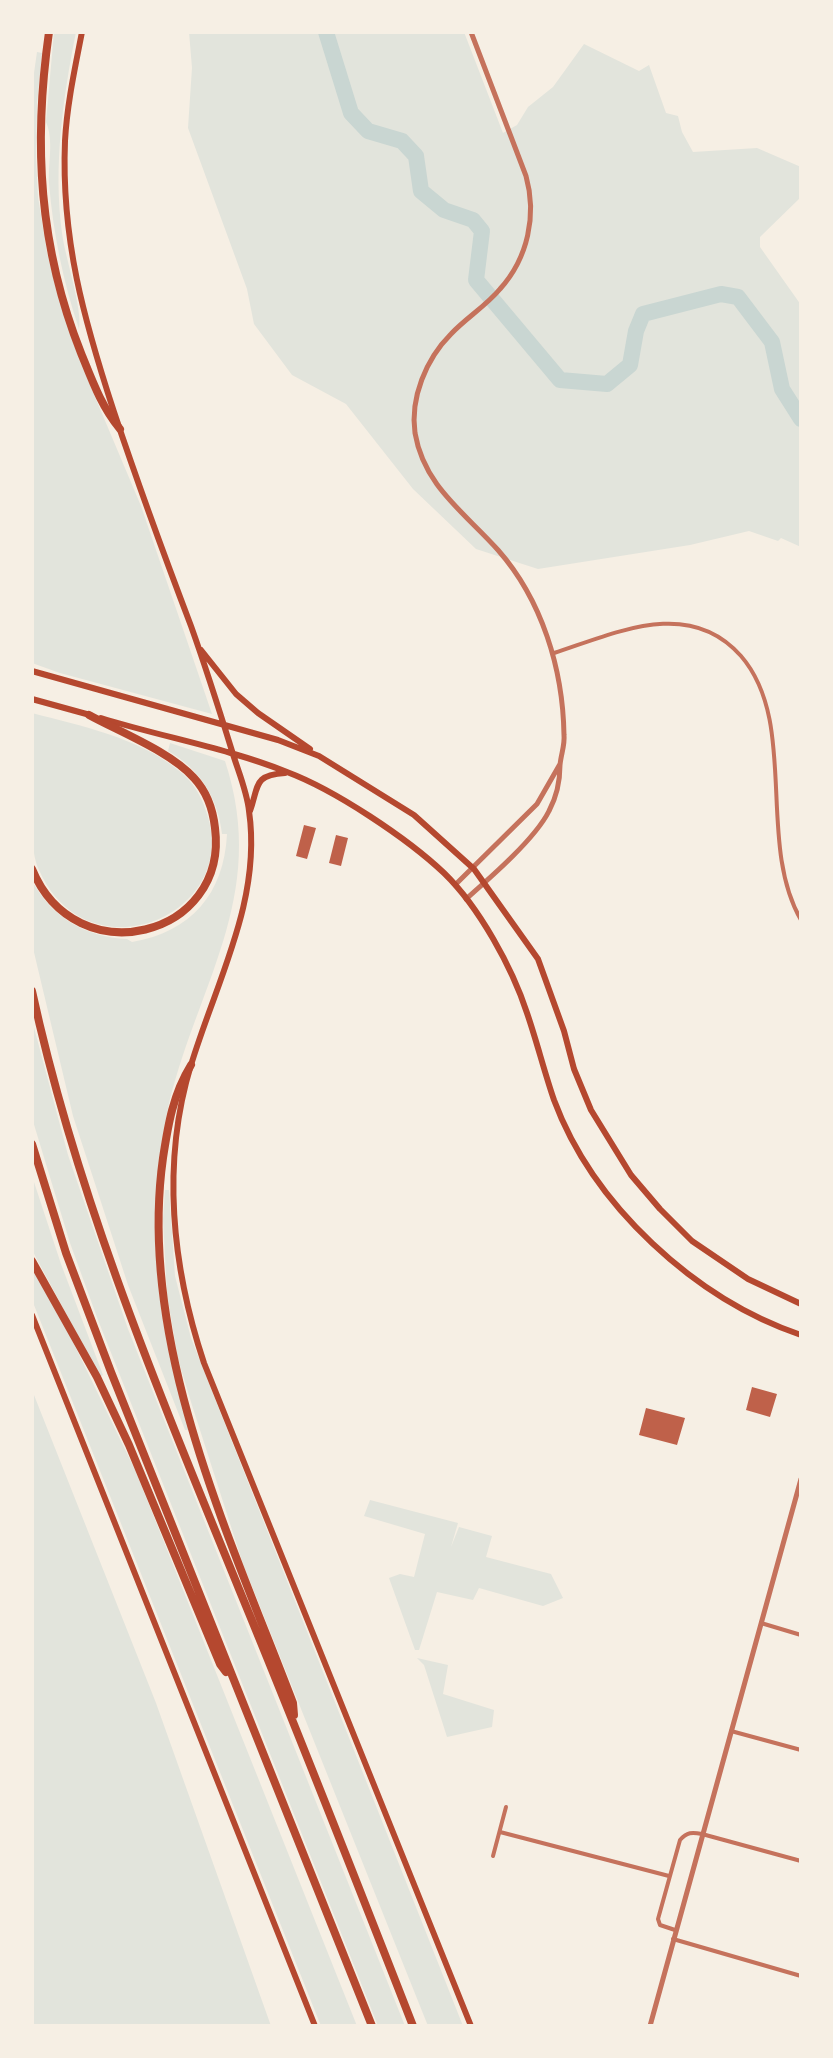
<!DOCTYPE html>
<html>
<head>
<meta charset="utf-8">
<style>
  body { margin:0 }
  #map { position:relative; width:833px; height:2058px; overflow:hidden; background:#f6efe4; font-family:Poppins,sans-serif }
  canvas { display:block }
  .frame { position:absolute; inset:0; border:34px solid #f6efe4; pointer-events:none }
</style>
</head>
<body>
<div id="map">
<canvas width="833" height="2058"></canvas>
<div class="frame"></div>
</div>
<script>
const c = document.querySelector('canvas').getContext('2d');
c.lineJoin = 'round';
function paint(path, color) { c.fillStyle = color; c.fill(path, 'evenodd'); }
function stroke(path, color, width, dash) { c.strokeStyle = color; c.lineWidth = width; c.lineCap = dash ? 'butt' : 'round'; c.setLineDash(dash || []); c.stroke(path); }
paint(new Path2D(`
  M 54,32 L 76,32 C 63,97 53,167 62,233 C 65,257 83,310 79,329 C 63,282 53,232 49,183 C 48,164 54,140 46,122 Z
  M 189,32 L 464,32 L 503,133 L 517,125 L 528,107 L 553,87 L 584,44 L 639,71 L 649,65 L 666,113 L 678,116 L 682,132 L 693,152 L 757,148 L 801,167 L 801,197 L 760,237 L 760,247 L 801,305 L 801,547 L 781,538 L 778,541 L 749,531 L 690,545 L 538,569 L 476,549 L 413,489 L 346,404 L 292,375 L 254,324 L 247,289 L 188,128 L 192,68 Z
  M 37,52 L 42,53 L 37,104 L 36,158 L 38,197 L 47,252 L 58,297 L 79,359 L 141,506 L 212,714 L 60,673 L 32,663 L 32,87 Z
  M 32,713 C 81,726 137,737 178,770 C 193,781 202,797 207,814 C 241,916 87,979 39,870 C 25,838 32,751 32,713 Z
  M 170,743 L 225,761 C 270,898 195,986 167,1113 C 144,1221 156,1325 190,1430 L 185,1430 L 128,1285 L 73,1116 L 32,944 L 32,881 C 53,918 85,937 127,939 L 132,942 C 191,932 224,894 227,834 L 222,834 C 218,798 200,769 168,751 Z
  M 32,1020 L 68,1155 L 128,1329 L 405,2026 L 378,2026 L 98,1320 L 70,1243 L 32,1118 Z
  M 32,1176 L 61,1264 L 103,1375 L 100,1377 L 32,1250 Z
  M 165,1190 L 169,1190 L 175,1276 L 191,1338 L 463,2026 L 428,2026 L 243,1564 L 191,1402 L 178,1359 L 167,1294 L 163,1219 Z
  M 32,1268 L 72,1340 L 136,1472 L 357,2026 L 321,2026 L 32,1300 Z
  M 32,1390 L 156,1703 L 271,2026 L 32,2026 Z
  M 370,1500 L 458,1523 L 451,1547 L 459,1527 L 492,1536 L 486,1557 L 551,1574 L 563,1598 L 543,1606 L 479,1588 L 473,1600 L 437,1592 L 419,1650 L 415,1650 L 389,1578 L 400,1574 L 414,1577 L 425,1534 L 364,1516 Z
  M 417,1658 L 448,1665 L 443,1694 L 494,1710 L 492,1727 L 447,1737 L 424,1665 Z`), '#e2e4dc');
stroke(new Path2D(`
  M 326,32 L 351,113 L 368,131 L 402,141 L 416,156 L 421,191 L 444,210 L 473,220 L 482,231 L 476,280 L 560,380 L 607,384 L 630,365 L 636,331 L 643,314 L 721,294 L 738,297 L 772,342 L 782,389 L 801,419`), '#c9d6d2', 16);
paint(new Path2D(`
  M 304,825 L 316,828 L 307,859 L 296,856 Z
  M 336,835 L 348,838 L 341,866 L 329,863 Z
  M 752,1387 L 777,1394 L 770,1417 L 746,1410 Z
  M 646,1408 L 685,1418 L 677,1445 L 639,1435 Z`), '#bf614a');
stroke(new Path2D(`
  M 554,653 C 616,633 689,597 741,656 C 799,723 756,842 801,920
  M 761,1623 L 801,1635
  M 731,1731 L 801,1750
  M 500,1832 L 669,1876
  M 493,1856 L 506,1807
  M 675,1930 L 660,1925 L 658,1919 L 680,1840 C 687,1832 692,1832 702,1834 L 801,1861
  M 673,1939 L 801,1976`), '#c5725c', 4);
stroke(new Path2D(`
  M 455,885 L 537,804 L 560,764
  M 466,899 C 490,878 535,839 549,811 C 557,796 560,781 560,765 C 561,754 565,745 564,735 C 563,669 542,600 498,550 C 464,512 424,486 415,433 C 410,398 426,359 451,334 C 466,318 486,306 500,289 C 528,258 537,215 526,176 L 471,32
  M 650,2026 L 801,1479`), '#c5725c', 5);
stroke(new Path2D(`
  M 82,32 C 75,68 67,104 65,141 C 61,239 84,320 114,412 C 138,484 164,555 191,626 C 206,668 219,709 232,751 C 238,771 247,791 249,811 C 262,900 216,982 191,1065 C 161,1163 172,1267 204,1363 L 471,2026
  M 201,650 L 236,694 L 258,713 L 310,749
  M 32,671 L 278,740 L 319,756 L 414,815 L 474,869 L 538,959 L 564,1031 L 574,1069 L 591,1110 L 631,1175 L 660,1209 L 692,1241 L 748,1279 L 801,1304
  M 32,699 L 90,715
  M 101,718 C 162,737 227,748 287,772 C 335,790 407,838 444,873 C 479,907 512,967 527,1013 C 537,1042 544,1071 554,1100 C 593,1205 695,1299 801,1335
  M 250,811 C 259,786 253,775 285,773
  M 32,1315 L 315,2026`), '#b5482f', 6);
stroke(new Path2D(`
  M 49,32 C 33,144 39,247 81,353 C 92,380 101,406 120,429
  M 32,869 C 76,976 229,937 215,828 C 213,810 207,792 194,778 C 171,752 120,732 89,715
  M 32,991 C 77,1198 159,1393 239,1589 C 299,1734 356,1880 413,2026
  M 191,1065 C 173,1094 168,1125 163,1158 C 137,1342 229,1535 293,1703 L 294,1715
  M 32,1144 L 66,1253 L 111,1372 L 372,2026
  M 32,1261 L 97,1377 L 129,1445 L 220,1664 L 226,1672`), '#b5482f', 8);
</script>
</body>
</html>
